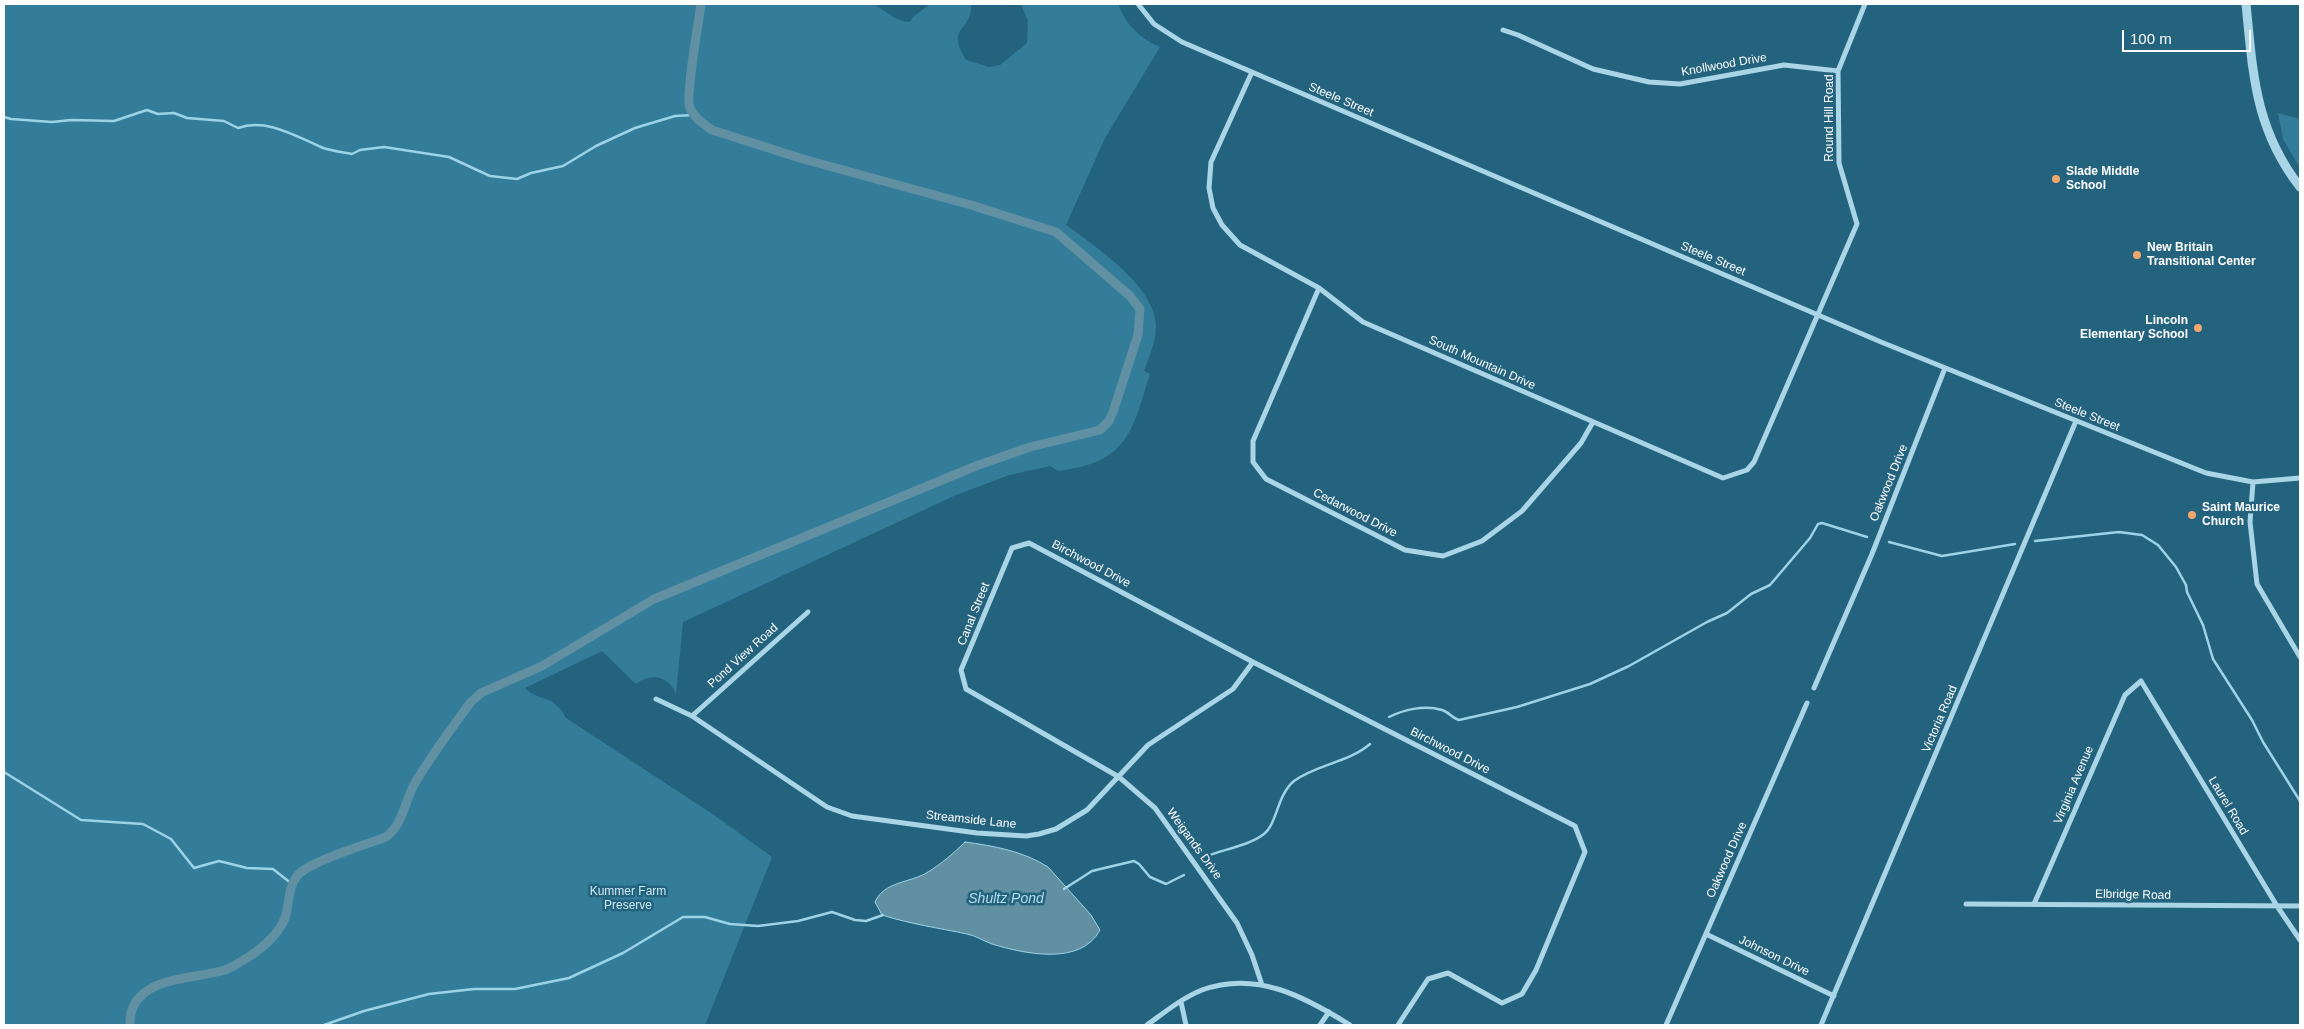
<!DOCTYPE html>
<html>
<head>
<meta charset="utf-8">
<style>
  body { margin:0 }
  #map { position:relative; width:2304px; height:1029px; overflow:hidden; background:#24637e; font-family:Arial,sans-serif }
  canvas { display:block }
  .frame { position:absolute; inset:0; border:5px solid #fff; pointer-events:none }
  .scale { position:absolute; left:2122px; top:30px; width:129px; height:22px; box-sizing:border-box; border:2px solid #fff; border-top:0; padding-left:6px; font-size:15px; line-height:18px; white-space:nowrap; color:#fff; -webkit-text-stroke:4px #24637e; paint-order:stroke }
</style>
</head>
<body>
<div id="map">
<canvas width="2304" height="1029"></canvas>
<div class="frame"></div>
<div class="scale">100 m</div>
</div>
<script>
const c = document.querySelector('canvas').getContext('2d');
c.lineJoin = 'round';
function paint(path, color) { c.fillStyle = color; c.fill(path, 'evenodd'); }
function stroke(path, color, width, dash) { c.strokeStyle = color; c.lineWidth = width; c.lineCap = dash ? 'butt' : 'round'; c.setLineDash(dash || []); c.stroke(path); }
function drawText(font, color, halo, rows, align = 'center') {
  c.font = font + ' Arial,sans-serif'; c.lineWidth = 5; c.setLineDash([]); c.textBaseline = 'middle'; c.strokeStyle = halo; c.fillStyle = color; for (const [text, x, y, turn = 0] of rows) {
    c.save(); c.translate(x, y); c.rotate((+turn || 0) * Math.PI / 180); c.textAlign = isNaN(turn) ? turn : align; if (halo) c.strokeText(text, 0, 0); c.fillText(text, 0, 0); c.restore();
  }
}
paint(new Path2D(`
  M 4,4 L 873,4 C 885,10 896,22 910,22 L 913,17 L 930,4 L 971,4 C 973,23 956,28 958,41 C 958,47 963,54 966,60 L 989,67 L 1000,65 L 1027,43 L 1028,21 L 1021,4 L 1118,4 C 1126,25 1139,38 1160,47 L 1105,138 L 1066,225 C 1096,247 1155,286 1156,326 C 1156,342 1149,357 1144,371 L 1150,374 C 1140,403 1134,442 1104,458 C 1091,466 1074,468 1059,471 L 1050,466 L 1009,475 L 956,495 L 683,622 L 676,694 C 670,676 650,672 636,684 L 602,651 L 525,688 C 539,703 552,692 566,718 L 714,815 L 772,857 L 705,1025 L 4,1025 Z
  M 2278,113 L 2300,119 L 2300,168 L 2283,139 Z`), '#347d9a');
const water = new Path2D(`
  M 965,842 C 994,846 1023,851 1048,867 L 1091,915 L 1100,930 C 1081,966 1025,954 992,944 C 984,941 976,936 967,934 C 939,928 910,924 882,915 L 875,902 C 884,881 911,883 928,872 C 941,864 954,853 965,842 Z`);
paint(water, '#6190a2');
stroke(water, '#9dd3e7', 1);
stroke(new Path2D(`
  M 4,117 L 11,119 L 52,122 L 71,120 L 114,121 L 147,110 L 158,114 L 174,113 L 187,118 L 224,121 L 238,128 C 267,118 295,136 321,147 C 330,151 342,152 352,154 L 360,150 L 384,147 L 449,157 L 490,176 L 517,179 L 531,173 L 563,166 L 596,146 L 635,128 L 675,116 L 694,115
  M 2035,541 L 2119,532 L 2142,535 L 2158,545 L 2176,567 L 2186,585 L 2187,592 L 2203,625 L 2213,659 L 2252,720 L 2263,742 L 2300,801
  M 1889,542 L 1942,556 L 2015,544
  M 1389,717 C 1405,709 1425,705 1442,710 C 1449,712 1452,718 1459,720 L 1517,707 L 1590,684 L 1629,666 L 1707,622 L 1727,613 L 1751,594 L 1770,585 L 1810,538 L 1818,524 L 1822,523 L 1867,537
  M 4,772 L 81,820 L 143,824 L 171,839 L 194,868 L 219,861 L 247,868 L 273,869 L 292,884
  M 1207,856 C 1225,849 1248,846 1264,834 C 1277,824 1277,795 1294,781 C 1317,764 1348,763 1370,744
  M 1064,889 L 1092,871 L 1134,861 L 1139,864 L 1150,877 L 1166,884 L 1184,875
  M 324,1025 L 364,1011 L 429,994 L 474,989 L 515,989 L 569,978 L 623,953 L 683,917 L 705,917 L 730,924 L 758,926 L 798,921 L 832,912 L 855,920 L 866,921 L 883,915`), '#9dd3e7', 2.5);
stroke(new Path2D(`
  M 130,1025 C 128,976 192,980 225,970 C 231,968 237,964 242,961 C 258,952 278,936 285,918 C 290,904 287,887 298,875 C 311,861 365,845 386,837 C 404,823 404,802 415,783 C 431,756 451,729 470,703 L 481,693 L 542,666 L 654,599 L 976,466 L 1030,447 L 1100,430 L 1109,421 L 1113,412 L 1138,335 L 1140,309 L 1130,296 L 1056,232 L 971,205 L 803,159 L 712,130 C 704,124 694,118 690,108 C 685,97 699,21 701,4`), '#6190a2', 9);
stroke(new Path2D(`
  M 1138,4 L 1154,24 L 1182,42 L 1881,342 L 2206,473 L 2253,482 L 2300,478
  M 1503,30 L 1518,35 L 1593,69 L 1649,82 L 1680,84 L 1784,65 L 1838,71
  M 1252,72 L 1211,162 L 1209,188 L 1213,208 L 1222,225 L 1240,245 L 1319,288 L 1363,322 L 1723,478 L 1747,470 L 1754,462 L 1857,224 L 1839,163 L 1838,71 L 1865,4
  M 1319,288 L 1253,441 L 1253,462 L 1266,479 L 1405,550 L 1443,556 L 1482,541 L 1522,511 L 1581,443 L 1593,422
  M 2253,482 L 2250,522 L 2257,584 L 2300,657
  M 1814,688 L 1872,554 L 1945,368
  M 656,699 L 692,716 L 827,807 L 852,816 L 977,833 L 1026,836 L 1039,834 L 1056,829 L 1087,810 L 1148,745 L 1233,689 L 1253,662
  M 692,716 L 808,612
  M 1966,904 L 2300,906
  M 2034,904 L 2125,695 L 2141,681 L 2277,906 L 2300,940
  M 1706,934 L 1834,996
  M 1262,985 L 1252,955 L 1237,923 L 1155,808 L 1119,777 L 966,689 L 961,670 L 1012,548 L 1029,543 L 1253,662 L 1575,826 L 1585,852 L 1536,970 L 1522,994 L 1502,1003 L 1448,973 L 1428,979 L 1398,1025
  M 1181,1002 L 1186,1025
  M 1147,1025 C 1165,1012 1182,998 1202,990 C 1256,970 1305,997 1350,1025
  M 1320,1025 L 1329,1012
  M 1666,1025 L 1807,703
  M 1821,1025 L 2076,421`), '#a9d5e6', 5);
stroke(new Path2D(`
  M 2246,4 C 2253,74 2255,129 2300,187`), '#a9d5e6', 9);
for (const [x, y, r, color] of [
  [2056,179,5,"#f0a76c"],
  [2137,255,5,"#f0a76c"],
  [2198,328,5,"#f0a76c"],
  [2192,515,5,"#f0a76c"]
]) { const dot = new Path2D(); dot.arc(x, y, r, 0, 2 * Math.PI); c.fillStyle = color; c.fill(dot); stroke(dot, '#24637e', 2); }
drawText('12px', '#fff', '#24637e', [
  ["Knollwood Drive",1724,65,-10],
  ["Steele Street",1341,100,23],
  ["Round Hill Road",1830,118,-90],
  ["Steele Street",1713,259,23],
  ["South Mountain Drive",1482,363,24],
  ["Steele Street",2087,415,22],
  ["Oakwood Drive",1889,483,-68],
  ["Cedarwood Drive",1355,513,27],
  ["Birchwood Drive",1091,564,28],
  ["Canal Street",974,614,-68],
  ["Pond View Road",743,656,-42],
  ["Victoria Road",1940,719,-67],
  ["Birchwood Drive",1450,751,27],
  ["Virginia Avenue",2074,785,-67],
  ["Laurel Road",2228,806,59],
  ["Streamside Lane",971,820,6],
  ["Weigands Drive",1194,844,54],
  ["Oakwood Drive",1727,860,-66],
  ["Elbridge Road",2133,895,1],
  ["Johnson Drive",1774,956,26]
]);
drawText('bold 12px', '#fff', '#24637e', [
  ["Slade Middle",2066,172],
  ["School",2066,186],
  ["New Britain",2147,248],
  ["Transitional Center",2147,262],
  ["Lincoln",2188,321,"right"],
  ["Elementary School",2188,335,"right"],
  ["Saint Maurice",2202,508],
  ["Church",2202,522]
], 'left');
drawText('12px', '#cce9f5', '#24637e', [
  ["Kummer Farm",628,892],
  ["Preserve",628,906]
]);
drawText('italic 14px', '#b4deee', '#24637e', [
  ["Shultz Pond",1006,899]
]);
</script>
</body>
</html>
